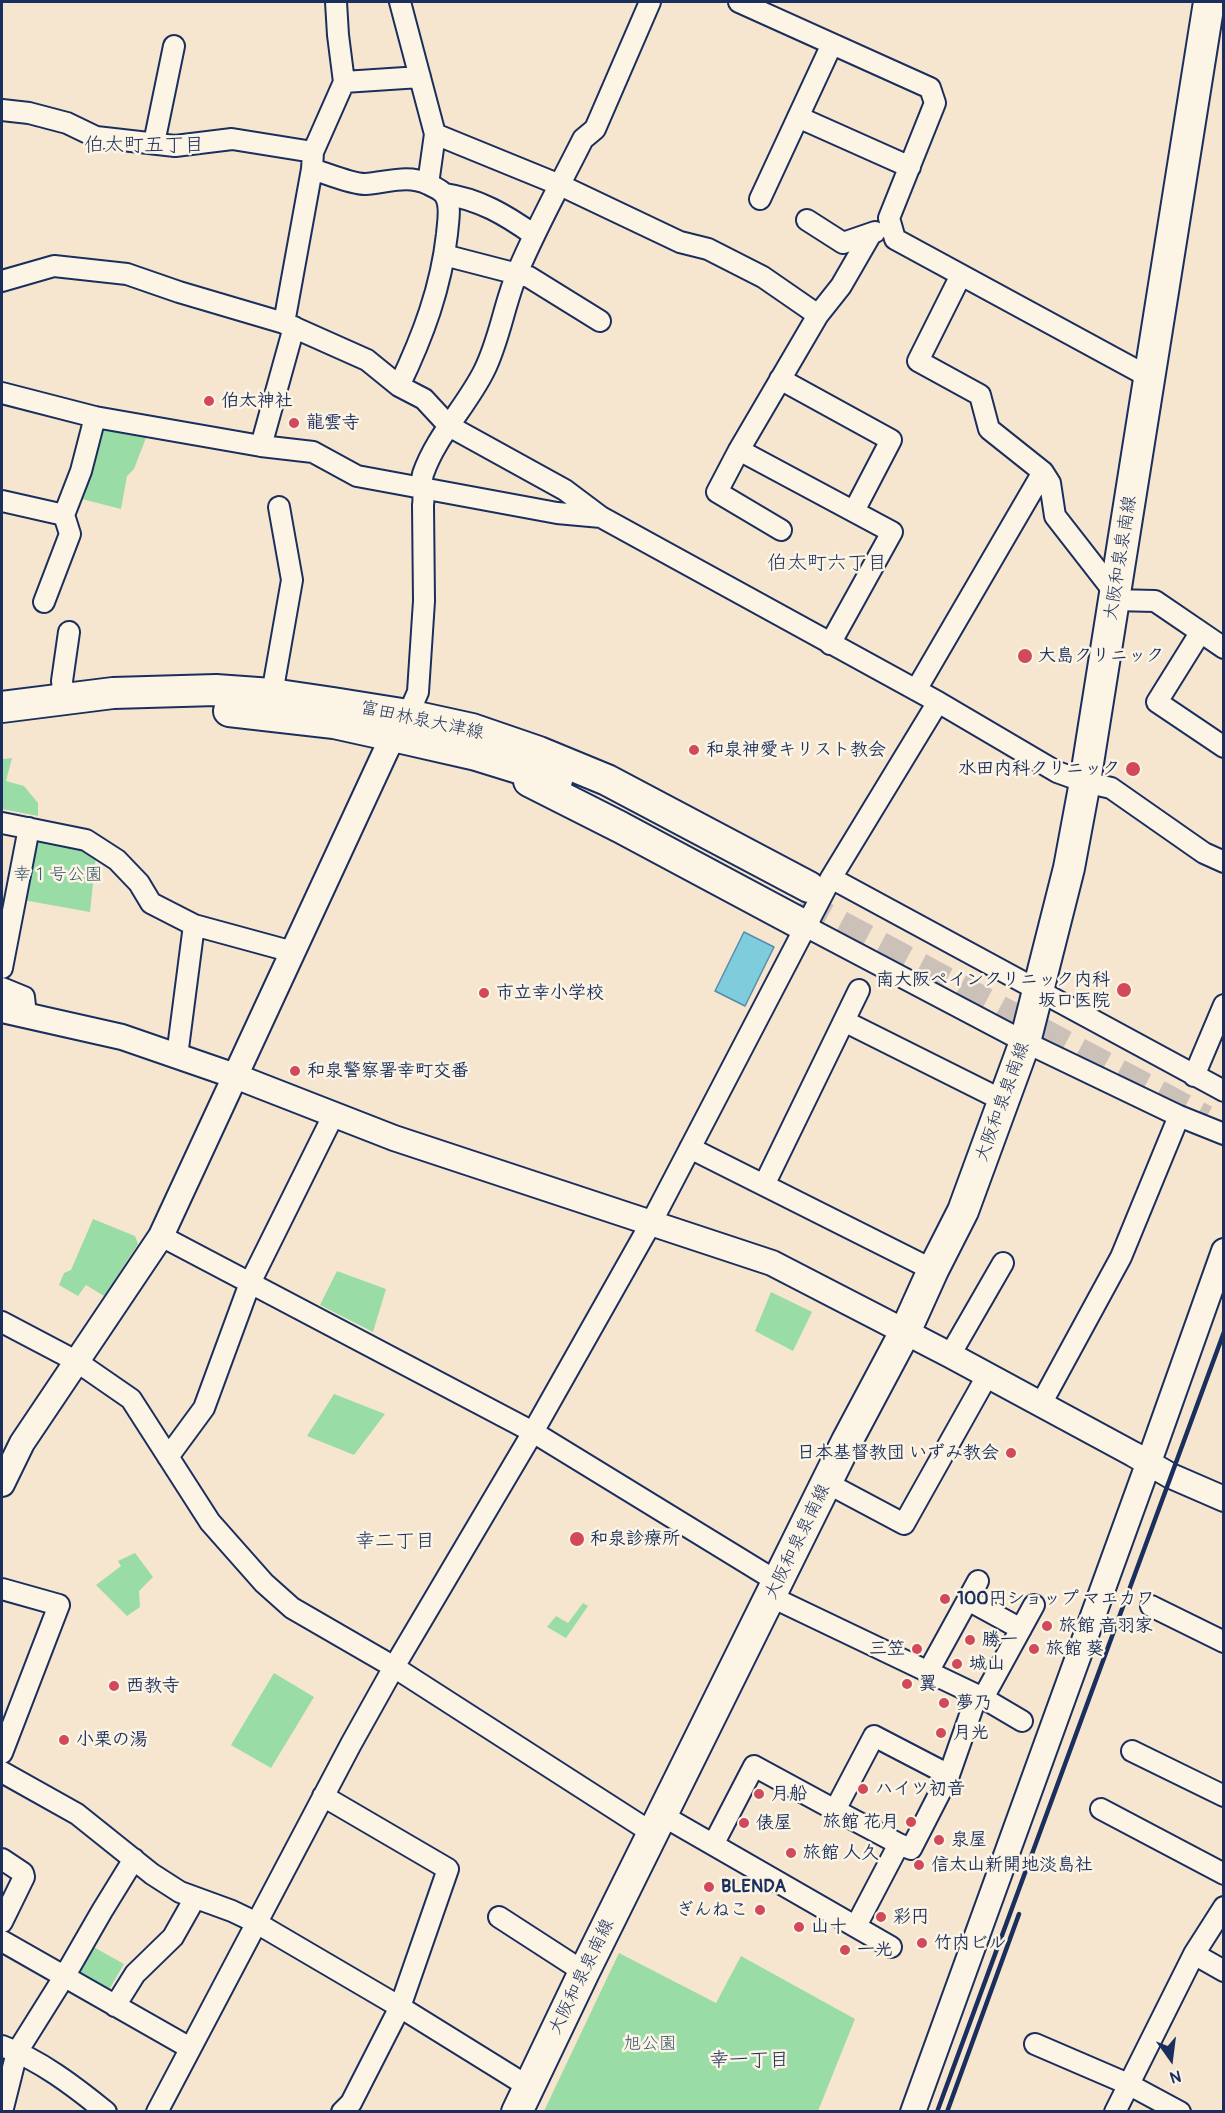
<!DOCTYPE html>
<html>
<head>
<meta charset="utf-8">
<style>
  body { margin:0 }
  #map { position:relative; width:1225px; height:2113px; overflow:hidden; background:#f7e6cf; font-family:Pangolin,sans-serif }
  canvas { display:block }
  .frame { position:absolute; inset:0; border:3px solid #1b2f5e; pointer-events:none }
  .north { position:absolute; left:1141px; top:2029px; width:60px; height:60px; -webkit-text-stroke:4px #fcf5e5; paint-order:stroke; rotate:166deg; font-size:16px; font-weight:700; line-height:24px; text-align:center; color:#1b2f5e }
  .north::after { content:''; display:block; margin:auto; width:21px; height:27px; background:#1b2f5e; clip-path:polygon(50% 0,100% 100%,50% 72%,0 100%) }
</style>
</head>
<body>
<div id="map">
<canvas width="1225" height="2113"></canvas>
<div class="frame"></div>
<div class="north">N</div>
</div>
<script>
const c = document.querySelector('canvas').getContext('2d');
c.lineJoin = 'round';
function paint(path, color) { c.fillStyle = color; c.fill(path, 'evenodd'); }
function stroke(path, color, width, dash) { c.strokeStyle = color; c.lineWidth = width; c.lineCap = dash ? 'butt' : 'round'; c.setLineDash(dash || []); c.stroke(path); }
function drawText(font, color, halo, rows, align = 'center') {
  c.font = font + ' Pangolin,"Klee One",sans-serif'; c.lineWidth = 5; c.setLineDash([]); c.textBaseline = 'middle'; c.strokeStyle = halo; c.fillStyle = color; for (const [text, x, y, turn = 0] of rows) {
    c.save(); c.translate(x, y); c.rotate((+turn || 0) * Math.PI / 180); c.textAlign = isNaN(turn) ? turn : align; if (halo) c.strokeText(text, 0, 0); c.fillText(text, 0, 0); c.restore();
  }
}
paint(new Path2D(`
  M 99,425 L 147,435 L 134,469 L 127,476 L 121,509 L 74,497 Z
  M 12,758 L 6,781 L 24,786 L 38,803 L 38,816 L 2,809 L 2,759 Z
  M 34,836 L 96,855 L 90,912 L 23,900 Z
  M 93,1219 L 135,1236 L 138,1244 L 104,1296 L 86,1285 L 78,1296 L 59,1285 L 64,1273 L 71,1270 Z
  M 337,1271 L 386,1289 L 373,1332 L 320,1305 Z
  M 771,1292 L 812,1312 L 793,1351 L 755,1331 Z
  M 334,1394 L 385,1414 L 354,1455 L 307,1436 Z
  M 135,1553 L 153,1577 L 139,1591 L 140,1607 L 127,1616 L 96,1585 L 121,1566 L 118,1561 Z
  M 583,1603 L 588,1606 L 566,1638 L 547,1627 L 556,1616 L 568,1623 Z
  M 274,1673 L 314,1697 L 271,1768 L 231,1745 Z
  M 90,1945 L 124,1964 L 107,1993 L 74,1974 Z
  M 619,1953 L 716,2003 L 741,1956 L 855,2019 L 818,2111 L 544,2111 Z`), '#9adca6');
const water = new Path2D(`
  M 744,932 L 774,947 L 745,1006 L 715,991 Z`);
paint(water, '#7eccdc');
stroke(water, '#568daa', 1.5);
stroke(new Path2D(`
  M 800,904 L 1205,1120`), '#cbc1b8', 30, [30, 15]);
const minor = new Path2D(`
  M 336,2 L 338,35 L 344,82 L 313,152 L 312,169 L 284,323 L 367,360 L 399,386 L 424,399 L 449,426 L 565,490 L 601,517 L 938,702 L 1057,772 L 1085,782 L 1111,788 L 1204,853 L 1224,862
  M 400,2 L 435,134 L 428,184
  M 739,2 L 930,88 L 935,103 L 889,218 L 895,239 L 1149,377
  M 344,82 L 420,77
  M 2,110 L 29,113 L 67,123 L 96,137 L 175,146 L 232,139 L 313,152
  M 798,117 L 910,167
  M 435,134 L 560,185 L 680,242 L 708,249 L 763,277 L 818,315
  M 154,143 L 174,46
  M 312,169 C 326,173 351,184 365,184 C 386,183 407,174 428,184 C 432,186 441,190 444,194 C 452,204 448,221 447,234 C 441,288 423,336 399,386
  M 444,194 C 479,199 506,215 534,235
  M 760,199 L 832,44
  M 807,220 L 843,243 L 875,232
  M 444,255 L 529,277 L 600,321
  M 2,281 L 54,266 L 127,274 L 179,292 L 284,323
  M 780,379 L 891,440 L 854,511
  M 2,393 L 95,417 L 261,446 L 313,452 L 357,476 L 557,513 L 601,517
  M 261,446 L 294,327
  M 739,450 L 892,532 L 830,644
  M 1043,472 L 1050,483 L 1055,516 L 1115,593
  M 2,501 L 64,515 L 81,471 L 95,417
  M 781,530 L 717,492 L 739,450 L 818,315 L 841,286 L 871,234
  M 1114,600 L 1155,601 L 1224,648
  M 44,602 L 70,534 L 64,515
  M 1200,633 L 1157,702 L 1224,747
  M 916,690 L 1043,472 L 989,429 L 980,395 L 918,361 L 961,275
  M 272,694 L 292,580 L 279,507
  M 64,699 L 62,681 L 69,632
  M 408,715 L 418,692 L 424,601 L 423,505 C 425,494 420,484 423,474 C 436,436 466,407 484,371 C 500,339 504,304 518,271 C 537,226 561,183 583,139 L 595,129 L 650,2
  M 2,823 L 86,840 L 117,860 L 139,883 L 151,903 L 194,925 L 293,952
  M 831,878 L 1224,1091
  M 805,926 L 1025,1042 L 1179,1116 L 1224,1134
  M 2,968 L 29,828
  M 2,988 L 24,997 L 26,1015
  M 844,1021 L 1004,1101
  M 177,1056 L 194,925
  M 1194,1076 L 1224,1005
  M 690,1148 L 933,1270
  M 764,1185 L 859,990
  M 161,1236 L 533,1432 L 768,1576 L 780,1601 L 983,1698 L 1022,1721
  M 2,1322 L 76,1361 L 131,1399 L 210,1522 L 264,1583 L 292,1608 L 394,1667 L 643,1827 L 672,1821 L 891,1947
  M 950,1355 L 1003,1263
  M 1041,1404 L 1121,1257 L 1179,1116
  M 168,1457 L 204,1408 L 250,1283 L 334,1114
  M 827,1483 L 904,1524 L 987,1376
  M 2,1589 L 59,1605 L 2,1753
  M 968,1600 L 1021,1629
  M 1151,1606 L 1224,1642
  M 928,1672 L 978,1581
  M 983,1698 L 1034,1605
  M 1132,1751 L 1224,1796
  M 2,1772 L 77,1814 L 152,1874 L 180,1892 L 232,1911 L 255,1922 L 400,2007 L 529,2087
  M 323,1796 L 448,1869 L 400,2007 L 351,2103 L 342,2112
  M 1101,1809 L 1224,1874
  M 835,1810 L 899,1844
  M 714,1843 L 754,1766 L 835,1810 L 874,1736 L 949,1775
  M 2,1859 L 23,1873 L 24,1877 L 2,1922
  M 499,1917 L 584,1972
  M 856,1926 L 899,1844 L 911,1849 L 949,1775 L 977,1695
  M 2,1941 L 190,2048
  M 1194,1954 L 1224,1971
  M 115,2006 L 135,1974 L 173,1937 L 195,1898
  M 1035,2044 L 1128,2084 L 1180,2112
  M 2,2046 C 40,2060 74,2086 106,2112
  M 2,2112 L 17,2052 L 64,1977 L 102,1911 L 134,1859
  M 157,2112 L 351,1744 L 394,1667 L 533,1432 L 651,1223 L 831,878 L 938,702
  M 1115,2112 L 1194,1954 L 1224,1907`);
const tertiary = new Path2D(`
  M 2,1010 L 122,1037 L 235,1076 L 394,1138 L 772,1263 L 950,1355 L 1133,1454 L 1171,1476 L 1224,1499
  M 2,1484 L 22,1443 L 161,1236 L 384,755 L 393,736 L 402,723
  M 913,2112 L 1155,1445 L 1224,1251`);
const primary = new Path2D(`
  M 2,707 L 113,693 L 216,690 L 272,694 L 333,703 L 408,715 L 472,729 L 539,752 L 607,780 L 809,887
  M 229,711 L 334,723 L 393,736 L 476,755 L 557,780
  M 529,781 L 620,827 L 805,926
  M 517,2112 L 584,1972 L 847,1441 L 905,1332 L 933,1270 L 963,1211 L 1025,1042 L 1069,868 L 1085,782 L 1209,2`);
stroke(minor, '#1b2f5e', 24);
stroke(tertiary, '#1b2f5e', 28);
stroke(primary, '#1b2f5e', 34);
stroke(minor, '#fcf5e5', 20);
stroke(tertiary, '#fcf5e5', 24);
stroke(primary, '#fcf5e5', 30);
stroke(new Path2D(`
  M 937,2112 L 1224,1332
  M 947,2112 L 1019,1914`), '#1b2f5e', 4.5);
for (const [x, y, r, color] of [
  [209,401,6,"#d1495b"],
  [294,423,6,"#d1495b"],
  [1025,656,8,"#d1495b"],
  [694,750,6,"#d1495b"],
  [1133,769,8,"#d1495b"],
  [1124,990,8,"#d1495b"],
  [484,993,6,"#d1495b"],
  [295,1071,6,"#d1495b"],
  [1011,1453,6,"#d1495b"],
  [577,1539,8,"#d1495b"],
  [945,1599,6,"#d1495b"],
  [1047,1626,6,"#d1495b"],
  [970,1640,6,"#d1495b"],
  [917,1649,6,"#d1495b"],
  [1034,1649,6,"#d1495b"],
  [957,1664,6,"#d1495b"],
  [907,1684,6,"#d1495b"],
  [114,1686,6,"#d1495b"],
  [944,1703,6,"#d1495b"],
  [941,1733,6,"#d1495b"],
  [64,1740,6,"#d1495b"],
  [863,1789,6,"#d1495b"],
  [759,1794,6,"#d1495b"],
  [911,1822,6,"#d1495b"],
  [744,1823,6,"#d1495b"],
  [939,1840,6,"#d1495b"],
  [791,1853,6,"#d1495b"],
  [919,1865,6,"#d1495b"],
  [709,1887,6,"#d1495b"],
  [760,1910,6,"#d1495b"],
  [881,1917,6,"#d1495b"],
  [799,1927,6,"#d1495b"],
  [922,1943,6,"#d1495b"],
  [845,1950,6,"#d1495b"]
]) { const dot = new Path2D(); dot.arc(x, y, r, 0, 2 * Math.PI); c.fillStyle = color; c.fill(dot); stroke(dot, '#fcf5e5', 2); }
drawText('bold 18px', '#1b2f5e', '#fcf5e5', [
  ["伯太神社",221,401],
  ["龍雲寺",306,423],
  ["大島クリニック",1038,656],
  ["和泉神愛キリスト教会",706,750],
  ["水田内科クリニック",1120,769,"right"],
  ["南大阪ペインクリニック内科",1110,980,"right"],
  ["坂口医院",1110,1001,"right"],
  ["市立幸小学校",496,993],
  ["和泉警察署幸町交番",307,1071],
  ["日本基督教団 いずみ教会",999,1453,"right"],
  ["和泉診療所",590,1539],
  ["100円ショップ マエカワ",957,1599],
  ["旅館 音羽家",1059,1626],
  ["勝一",982,1640],
  ["三笠",905,1649,"right"],
  ["旅館 葵",1046,1649],
  ["城山",969,1664],
  ["翼",919,1684],
  ["西教寺",126,1686],
  ["夢乃",956,1703],
  ["月光",953,1733],
  ["小栗の湯",76,1740],
  ["ハイツ初音",875,1789],
  ["月船",771,1794],
  ["旅館 花月",899,1822,"right"],
  ["俵屋",756,1823],
  ["泉屋",951,1840],
  ["旅館 人久",803,1853],
  ["信太山新開地淡島社",931,1865],
  ["BLENDA",721,1887],
  ["ぎんねこ",748,1910,"right"],
  ["彩円",893,1917],
  ["山十",811,1927],
  ["竹内ビル",934,1943],
  ["一光",857,1950]
], 'left');
drawText('18px', '#1b2f5e', '#fcf5e5', [
  ["大阪和泉泉南線",1121,558,-81],
  ["富田林泉大津線",422,721,12],
  ["大阪和泉泉南線",1003,1102,-70],
  ["大阪和泉泉南線",798,1542,-64],
  ["大阪和泉泉南線",582,1977,-64]
]);
drawText('18px', '#3b5a70', '#fcf5e5', [
  ["幸１号公園",58,875],
  ["旭公園",650,2044]
]);
drawText('20px', '#1b2f5e', '#fcf5e5', [
  ["伯太町五丁目",144,146],
  ["伯太町六丁目",827,564],
  ["幸二丁目",395,1542],
  ["幸一丁目",749,2061]
]);
</script>
</body>
</html>
